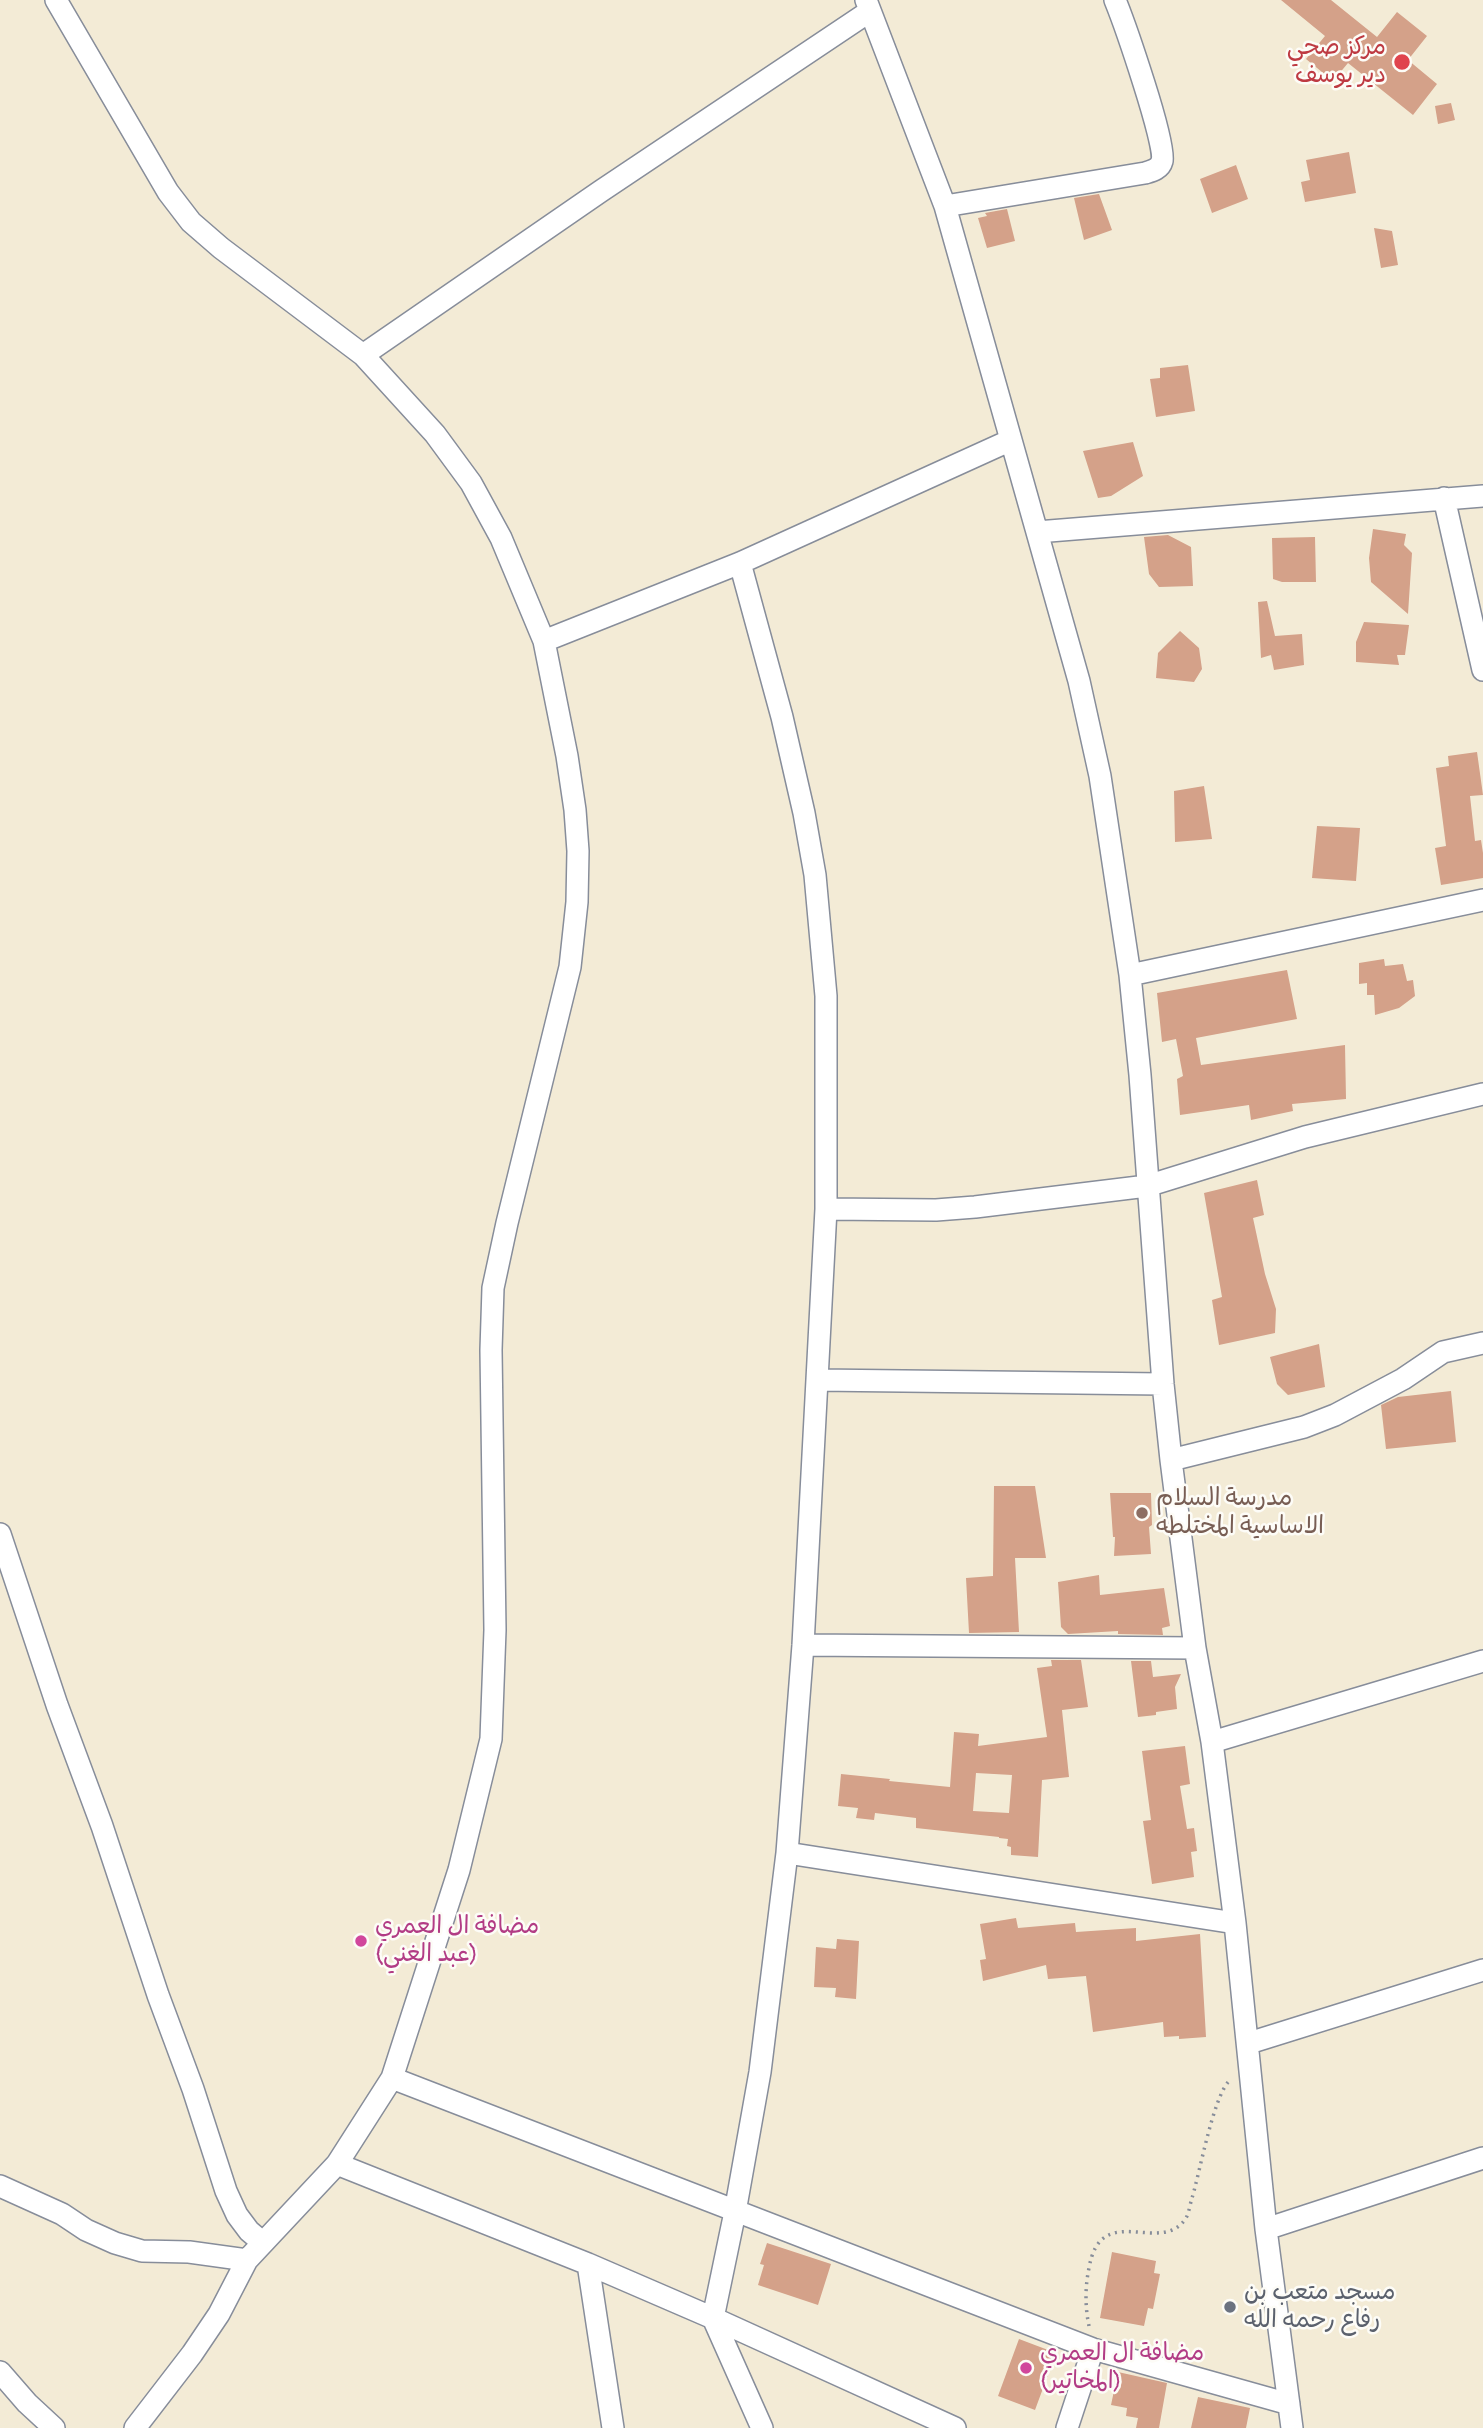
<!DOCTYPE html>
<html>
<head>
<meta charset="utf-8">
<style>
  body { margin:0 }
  canvas { display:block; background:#f3ebd6 }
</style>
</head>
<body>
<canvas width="1483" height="2428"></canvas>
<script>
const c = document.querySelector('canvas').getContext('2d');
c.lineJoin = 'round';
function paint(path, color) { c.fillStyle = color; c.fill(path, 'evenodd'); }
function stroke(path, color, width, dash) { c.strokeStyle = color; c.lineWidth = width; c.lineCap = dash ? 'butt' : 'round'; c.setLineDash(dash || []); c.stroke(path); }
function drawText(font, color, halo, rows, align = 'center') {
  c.font = font + ' Pangolin,"Playpen Sans Arabic",sans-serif'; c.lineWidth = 5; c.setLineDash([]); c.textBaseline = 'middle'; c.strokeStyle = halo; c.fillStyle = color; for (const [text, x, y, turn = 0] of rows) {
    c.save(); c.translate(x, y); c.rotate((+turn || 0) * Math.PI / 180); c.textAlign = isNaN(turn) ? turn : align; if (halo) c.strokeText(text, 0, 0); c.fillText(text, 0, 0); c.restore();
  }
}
paint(new Path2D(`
  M 1281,0 L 1331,0 L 1377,37 L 1397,12 L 1427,36 L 1408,60 L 1437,84 L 1413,115 L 1348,63 L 1333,81 L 1306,59 L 1325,36 Z
  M 1451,103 L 1455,120 L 1438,124 L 1435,106 Z
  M 1349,152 L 1356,193 L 1305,202 L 1301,182 L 1310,180 L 1306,160 Z
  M 1236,165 L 1248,199 L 1212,213 L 1200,179 Z
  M 1099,194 L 1112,230 L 1084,240 L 1074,198 Z
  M 1007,209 L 1015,241 L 987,248 L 978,218 L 987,216 L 985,213 Z
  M 1374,228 L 1392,231 L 1398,265 L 1381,268 Z
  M 1188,365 L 1195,411 L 1156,417 L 1150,379 L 1160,378 L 1160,368 Z
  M 1133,442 L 1143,476 L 1111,496 L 1098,498 L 1083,451 Z
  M 1373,529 L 1406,534 L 1404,545 L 1412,553 L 1408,614 L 1371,582 L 1369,558 Z
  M 1168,535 L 1191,547 L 1193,586 L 1159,587 L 1149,574 L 1144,537 Z
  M 1315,537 L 1316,582 L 1282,582 L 1273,579 L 1272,538 Z
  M 1267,601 L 1275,636 L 1302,634 L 1304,665 L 1274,670 L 1271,655 L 1261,658 L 1258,602 Z
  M 1364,622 L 1409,625 L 1405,655 L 1397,655 L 1399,665 L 1356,662 L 1356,642 Z
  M 1180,631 L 1199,648 L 1202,669 L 1194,682 L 1156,678 L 1158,653 Z
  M 1477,752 L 1483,795 L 1470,796 L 1475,841 L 1481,840 L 1483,853 L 1483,878 L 1441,885 L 1435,848 L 1446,846 L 1436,768 L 1449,766 L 1448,756 Z
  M 1204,786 L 1212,839 L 1175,842 L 1174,791 Z
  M 1317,826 L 1360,828 L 1356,881 L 1312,878 Z
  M 1384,959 L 1385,966 L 1403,964 L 1407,981 L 1413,980 L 1415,996 L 1399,1008 L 1375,1015 L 1374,995 L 1367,995 L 1367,983 L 1359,984 L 1359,963 Z
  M 1287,970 L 1297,1019 L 1196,1038 L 1201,1065 L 1345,1045 L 1346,1099 L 1292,1104 L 1293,1111 L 1251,1120 L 1249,1105 L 1180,1115 L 1177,1079 L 1183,1076 L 1176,1039 L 1162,1042 L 1157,993 Z
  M 1257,1180 L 1264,1215 L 1253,1218 L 1265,1274 L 1276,1309 L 1275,1333 L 1219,1345 L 1212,1300 L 1222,1297 L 1204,1193 Z
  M 1319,1344 L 1325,1387 L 1288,1395 L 1277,1384 L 1270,1357 Z
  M 1451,1391 L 1456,1442 L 1386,1449 L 1381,1405 L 1398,1397 Z
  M 994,1486 L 1035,1486 L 1046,1558 L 1015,1558 L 1019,1632 L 969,1633 L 966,1578 L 993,1576 Z
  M 1110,1493 L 1151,1493 L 1152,1525 L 1149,1527 L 1151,1554 L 1114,1556 L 1115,1537 L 1113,1537 Z
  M 1099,1575 L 1100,1595 L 1164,1588 L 1170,1626 L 1162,1628 L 1163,1635 L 1118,1634 L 1118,1631 L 1068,1634 L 1061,1627 L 1058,1582 Z
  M 1051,1660 L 1081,1660 L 1088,1707 L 1062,1710 L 1069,1777 L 1042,1780 L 1038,1857 L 1011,1855 L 1011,1847 L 1007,1846 L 1008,1839 L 999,1838 L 999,1837 L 916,1828 L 916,1818 L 875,1813 L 874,1820 L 856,1818 L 858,1808 L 838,1806 L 841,1774 L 890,1779 L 889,1781 L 950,1787 L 954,1732 L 979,1734 L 978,1746 L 1047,1737 L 1037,1668 L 1052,1666 ZM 976,1773 L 1012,1775 L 1009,1813 L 973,1811 Z
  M 1131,1661 L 1151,1661 L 1153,1677 L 1181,1674 L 1175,1687 L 1177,1709 L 1156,1712 L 1156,1715 L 1138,1717 Z
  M 1185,1746 L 1190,1784 L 1180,1786 L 1187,1829 L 1194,1828 L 1197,1851 L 1191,1852 L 1194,1877 L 1152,1884 L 1143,1821 L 1151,1820 L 1142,1751 Z
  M 1016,1918 L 1018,1928 L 1075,1923 L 1076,1932 L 1136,1928 L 1136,1941 L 1200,1934 L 1206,2037 L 1179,2039 L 1179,2036 L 1164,2037 L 1163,2022 L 1093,2032 L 1086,1976 L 1048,1979 L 1046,1965 L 983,1981 L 980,1960 L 986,1959 L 980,1924 Z
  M 837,1939 L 859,1941 L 856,1999 L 835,1997 L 836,1988 L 814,1987 L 816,1947 L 836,1949 Z
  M 767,2243 L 831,2264 L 818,2305 L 758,2285 L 764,2265 L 760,2264 Z
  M 1112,2252 L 1156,2261 L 1154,2273 L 1160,2274 L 1153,2309 L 1148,2308 L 1144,2326 L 1100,2318 Z
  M 1019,2339 L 1056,2353 L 1035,2410 L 998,2396 Z
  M 1118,2372 L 1167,2383 L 1159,2428 L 1136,2428 L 1138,2418 L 1126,2416 L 1127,2408 L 1111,2405 Z
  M 1198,2397 L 1250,2408 L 1246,2428 L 1191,2428 Z`), '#d4a189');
const minor = new Path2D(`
  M 56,0 L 168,192 L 191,222 L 221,248 L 363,355 L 435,434 L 471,483 L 501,538 L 544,641 L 567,756 L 575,810 L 578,851 L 577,902 L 570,967 L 507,1223 L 493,1288 L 491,1350 L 495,1630 L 491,1739 L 459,1870 L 392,2078 L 337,2164 L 247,2260 L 219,2314 L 192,2354 L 135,2428
  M 866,0 L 945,206 L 1079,681 L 1100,776 L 1130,975 L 1140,1075 L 1163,1384 L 1171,1460 L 1195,1648 L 1212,1742 L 1235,1923 L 1266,2229 L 1292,2428
  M 945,206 L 1145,173 C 1152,171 1160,169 1162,161 C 1167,145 1124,22 1115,0
  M 363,355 L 601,191 L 870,11
  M 1444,498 L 1483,670
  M 1037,532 L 1483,496
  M 740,563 L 782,717 L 804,813 L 815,875 L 826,996 L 826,1209 L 803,1645 L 787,1853 L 760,2072 L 735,2212 L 713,2318 L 762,2428
  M 544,641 L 740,563 L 1011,440
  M 1130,975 L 1483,900
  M 826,1209 L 936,1210 L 975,1207 L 1147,1186 L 1305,1137 L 1483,1094
  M 817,1380 L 1163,1384
  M 1171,1460 L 1304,1427 L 1335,1415 L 1403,1379 L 1443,1352 L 1483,1343
  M 0,1534 L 57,1705 L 102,1826 L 158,1995 L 193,2089 L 226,2191 L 237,2215 L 249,2231 L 262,2242
  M 803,1645 L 1195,1648
  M 1212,1742 L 1483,1661
  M 787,1853 L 1235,1923
  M 1249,2043 L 1483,1970
  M 392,2078 L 1093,2349 L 1289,2404
  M 337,2164 L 588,2264 L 713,2318 L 955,2428
  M 0,2186 L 62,2214 L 86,2230 L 115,2243 L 142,2251 L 189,2252 L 247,2260
  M 1266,2229 L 1483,2158
  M 588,2264 L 613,2428
  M 0,2372 L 27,2403 L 54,2428
  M 1067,2428 L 1093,2349`);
stroke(minor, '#878d9a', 24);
stroke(new Path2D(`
  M 1089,2326 C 1085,2307 1085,2287 1089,2268 C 1101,2199 1161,2257 1186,2218 C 1189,2213 1190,2204 1192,2198 C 1200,2172 1213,2098 1229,2081`), '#878d9a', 3.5, [2, 5]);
stroke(minor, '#fff', 21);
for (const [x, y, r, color] of [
  [1402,62,9,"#e0444e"],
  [1142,1513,7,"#8d6e63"],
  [361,1941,7,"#d1479c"],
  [1230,2307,7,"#6b7280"],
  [1026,2368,7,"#d1479c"]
]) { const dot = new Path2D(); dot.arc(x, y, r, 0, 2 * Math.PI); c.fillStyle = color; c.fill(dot); stroke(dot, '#fdfcf7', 2.5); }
drawText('24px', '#be3a42', '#fdfcf7', [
  ["مركز صحي",1386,48],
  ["دير يوسف",1386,76]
], 'right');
drawText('24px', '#785e54', '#fdfcf7', [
  ["مدرسة السلام",1156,1499],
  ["الاساسية المختلطه",1156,1527]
], 'left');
drawText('24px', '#b23c85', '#fdfcf7', [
  ["مضافة ال العمري",375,1927],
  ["(عبد الغني)",375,1955],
  ["مضافة ال العمري",1040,2354],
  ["(المخاتير)",1040,2382]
], 'left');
drawText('24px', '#5b616d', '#fdfcf7', [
  ["مسجد متعب بن",1244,2293],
  ["رفاع رحمه الله",1244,2321]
], 'left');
</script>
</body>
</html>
